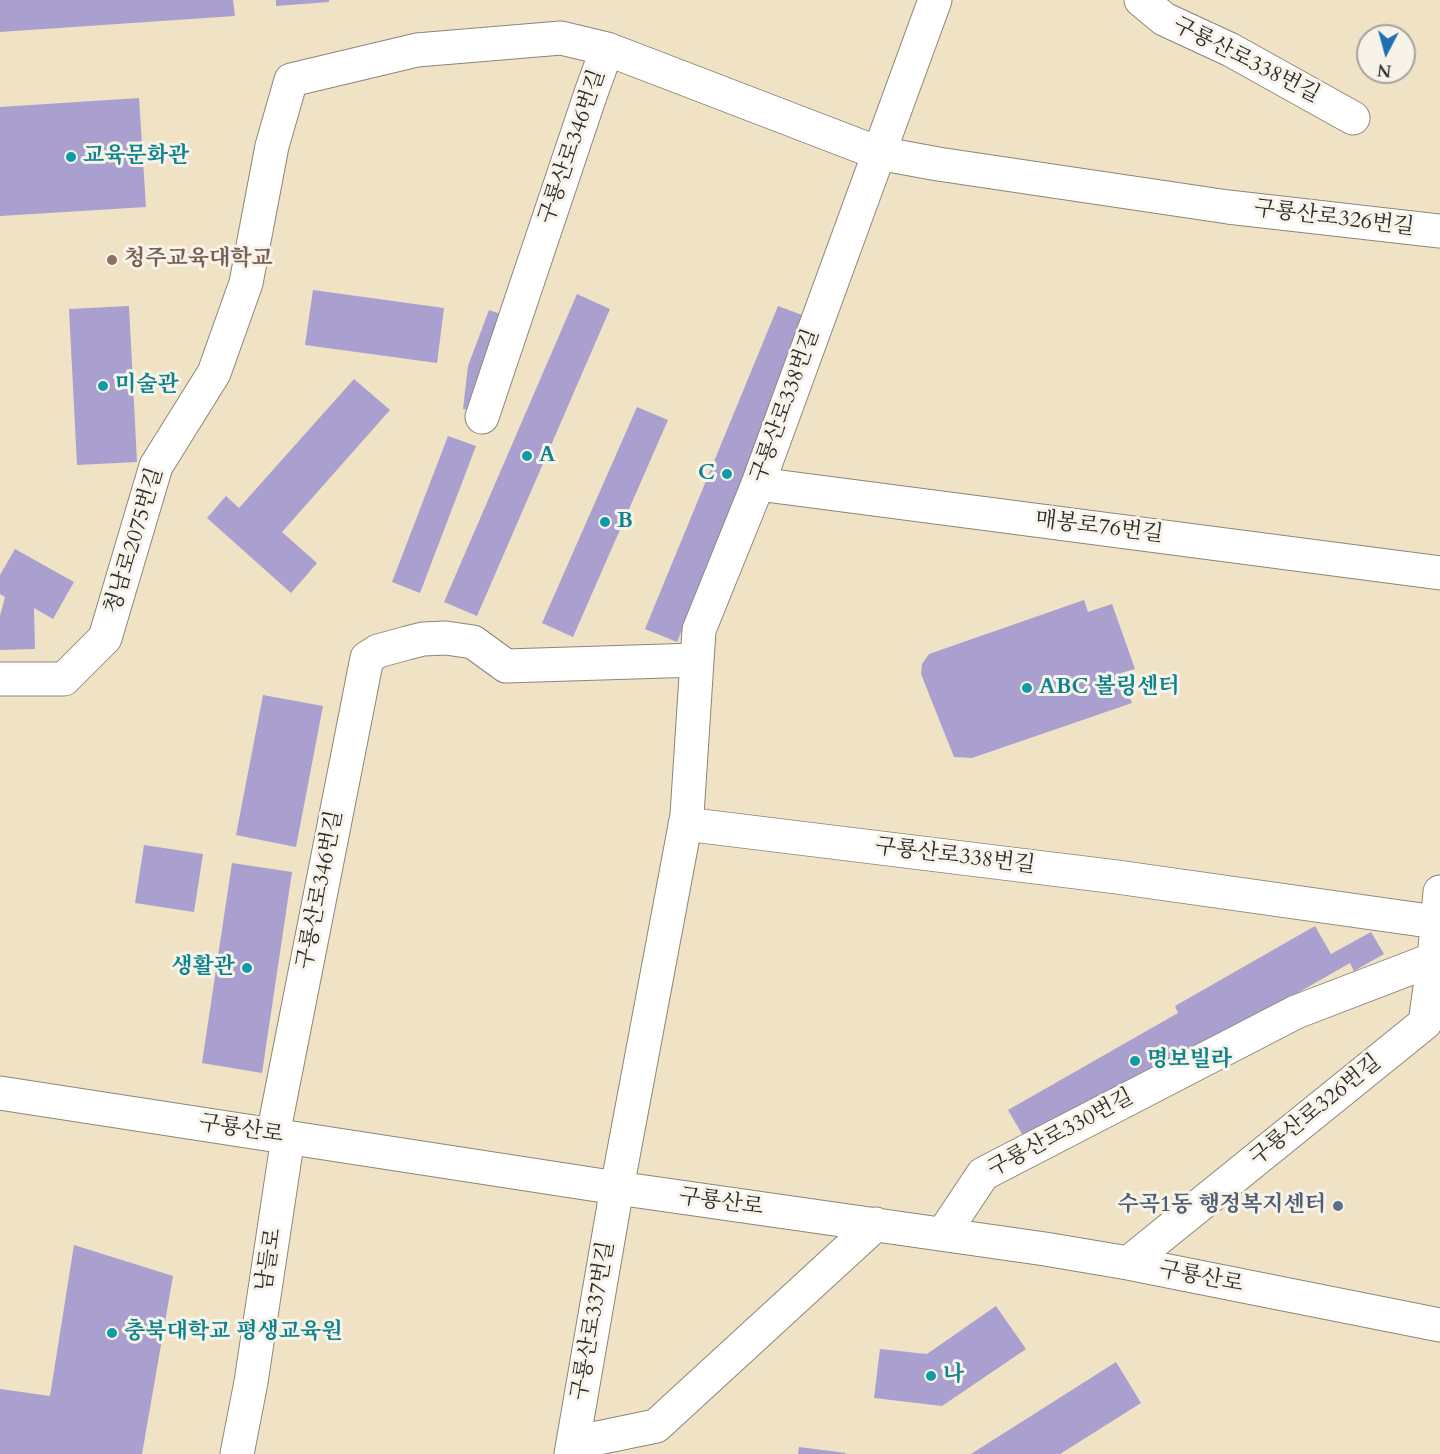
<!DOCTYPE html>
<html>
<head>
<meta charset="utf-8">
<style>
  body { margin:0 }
  #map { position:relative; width:1440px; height:1454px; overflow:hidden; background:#efe2c5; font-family:Cardo,serif }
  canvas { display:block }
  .north { position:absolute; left:1356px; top:24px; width:60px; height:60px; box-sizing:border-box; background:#f7f3e8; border:2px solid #a5a39c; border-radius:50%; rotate:186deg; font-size:16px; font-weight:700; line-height:24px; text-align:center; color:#2b2b2b }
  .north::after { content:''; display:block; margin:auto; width:21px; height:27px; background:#1f6fb2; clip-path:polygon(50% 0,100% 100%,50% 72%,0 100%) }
</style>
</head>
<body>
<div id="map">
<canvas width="1440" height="1454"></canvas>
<div class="north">N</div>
</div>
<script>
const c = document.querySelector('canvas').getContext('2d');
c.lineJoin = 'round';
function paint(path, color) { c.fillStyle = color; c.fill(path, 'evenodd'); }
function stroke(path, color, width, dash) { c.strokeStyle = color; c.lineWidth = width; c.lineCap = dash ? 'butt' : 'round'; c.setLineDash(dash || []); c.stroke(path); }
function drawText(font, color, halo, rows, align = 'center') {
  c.font = font + ' Cardo,"Noto Serif KR",serif'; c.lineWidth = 6; c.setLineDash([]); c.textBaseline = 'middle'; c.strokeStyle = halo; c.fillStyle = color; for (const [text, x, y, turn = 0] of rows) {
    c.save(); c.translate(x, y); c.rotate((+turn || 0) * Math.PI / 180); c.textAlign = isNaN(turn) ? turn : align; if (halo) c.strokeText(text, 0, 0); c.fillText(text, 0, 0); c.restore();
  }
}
paint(new Path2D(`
  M 0,0 L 233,0 L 235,16 L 0,32 Z
  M 276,0 L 329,0 L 329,2 L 276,6 Z
  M 139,98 L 146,207 L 0,216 L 0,107 Z
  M 313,290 L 444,308 L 437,363 L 305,345 Z
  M 577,294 L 610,309 L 477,616 L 444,602 Z
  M 129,306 L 137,462 L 77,465 L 69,309 Z
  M 778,306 L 810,318 L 677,642 L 645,629 Z
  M 489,310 L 512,318 L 476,411 L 463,409 L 468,366 Z
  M 354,379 L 390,410 L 282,532 L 317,563 L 291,593 L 207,518 L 226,496 L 239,508 Z
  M 637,407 L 668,420 L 573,637 L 542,623 Z
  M 448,436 L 476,446 L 420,593 L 392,582 Z
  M 15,549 L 74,582 L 53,619 L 34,608 L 35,649 L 0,650 L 0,616 L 5,597 L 0,594 L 0,575 Z
  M 1084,600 L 1088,612 L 1112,604 L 1135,669 L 1121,673 L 1132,703 L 972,758 L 954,757 L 921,674 L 922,664 L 929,654 Z
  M 263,695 L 323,706 L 296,847 L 236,835 Z
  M 144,845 L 203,854 L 194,912 L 135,903 Z
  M 232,863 L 292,872 L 262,1073 L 202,1063 Z
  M 1315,926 L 1331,954 L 1371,932 L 1384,954 L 1354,971 L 1350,963 L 1029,1146 L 1008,1110 L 1178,1013 L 1175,1006 Z
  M 74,1245 L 173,1276 L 142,1454 L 0,1454 L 0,1389 L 50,1396 Z
  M 996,1306 L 1026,1349 L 942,1406 L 874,1398 L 880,1349 L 927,1354 Z
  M 1116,1362 L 1141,1403 L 1060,1454 L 971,1454 Z
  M 799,1447 L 846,1453 L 845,1454 L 798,1454 Z`), '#a9a0d0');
const minor = new Path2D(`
  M 1141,0 L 1164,19 L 1231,50 L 1353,118
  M 482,417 L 591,93 L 607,49 L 878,153 L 938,164 L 1228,207 L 1440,231
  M 758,484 L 1440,573
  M 0,679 L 64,679 L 105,638 L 156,466 L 214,373 L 246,283 L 272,146 L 291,80 L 417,50 L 561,38 L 607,49
  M 685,824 L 1117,877 L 1436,922
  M 0,1093 L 617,1188 L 1045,1249 L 1128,1263 L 1440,1325
  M 273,1135 L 367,658 L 378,651 L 407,643 L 423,639 L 446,638 L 473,642 L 506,666 L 697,660
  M 943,1234 L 983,1174 L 1296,1012 L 1434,959
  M 1128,1263 L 1425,1023 L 1434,959 L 1440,892
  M 574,1443 L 656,1426 L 876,1224
  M 237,1454 L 251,1382 L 288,1137
  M 571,1454 L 617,1188 L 687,815 L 699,630 L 758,484 L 935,0`);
stroke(minor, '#8d8678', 35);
stroke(minor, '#fff', 33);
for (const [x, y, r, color] of [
  [71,157,6,"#0f9aa8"],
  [112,260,6,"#8d6e63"],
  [103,386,6,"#0f9aa8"],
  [527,456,6,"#0f9aa8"],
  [727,474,6,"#0f9aa8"],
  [605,522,6,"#0f9aa8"],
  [1027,688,6,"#0f9aa8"],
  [247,968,6,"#0f9aa8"],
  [1135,1061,6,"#0f9aa8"],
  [1338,1206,6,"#5c6f8a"],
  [112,1333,6,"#0f9aa8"],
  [931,1376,6,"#0f9aa8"]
]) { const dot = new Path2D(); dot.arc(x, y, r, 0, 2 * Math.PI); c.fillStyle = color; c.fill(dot); stroke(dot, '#f7f3e8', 2); }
drawText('22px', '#2b2b2b', '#f7f3e8', [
  ["구룡산로338번길",1246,61,27],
  ["구룡산로346번길",573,147,-71],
  ["구룡산로326번길",1334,219,7],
  ["구룡산로338번길",786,406,-70],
  ["매봉로76번길",1099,528,7],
  ["청남로2075번길",135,541,-73],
  ["구룡산로338번길",955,857,7],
  ["구룡산로346번길",321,890,-79],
  ["구룡산로326번길",1316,1111,-39],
  ["구룡산로",241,1130,9],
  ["구룡산로330번길",1061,1134,-28],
  ["구룡산로",721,1203,8],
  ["남들로",270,1260,-81],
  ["구룡산로",1201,1278,11],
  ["구룡산로337번길",594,1321,-80]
]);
drawText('bold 22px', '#0d838f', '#f7f3e8', [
  ["교육문화관",83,157],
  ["미술관",115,386],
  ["A",539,456],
  ["C",715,474,"right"],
  ["B",617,522],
  ["ABC 볼링센터",1039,688],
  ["생활관",235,968,"right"],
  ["명보빌라",1147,1061],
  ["충북대학교 평생교육원",124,1333],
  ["나",943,1376]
], 'left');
drawText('bold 22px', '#785e54', '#f7f3e8', [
  ["청주교육대학교",124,260]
], 'left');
drawText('bold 22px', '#4e5e75', '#f7f3e8', [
  ["수곡1동 행정복지센터",1326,1206]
], 'right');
</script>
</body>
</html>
